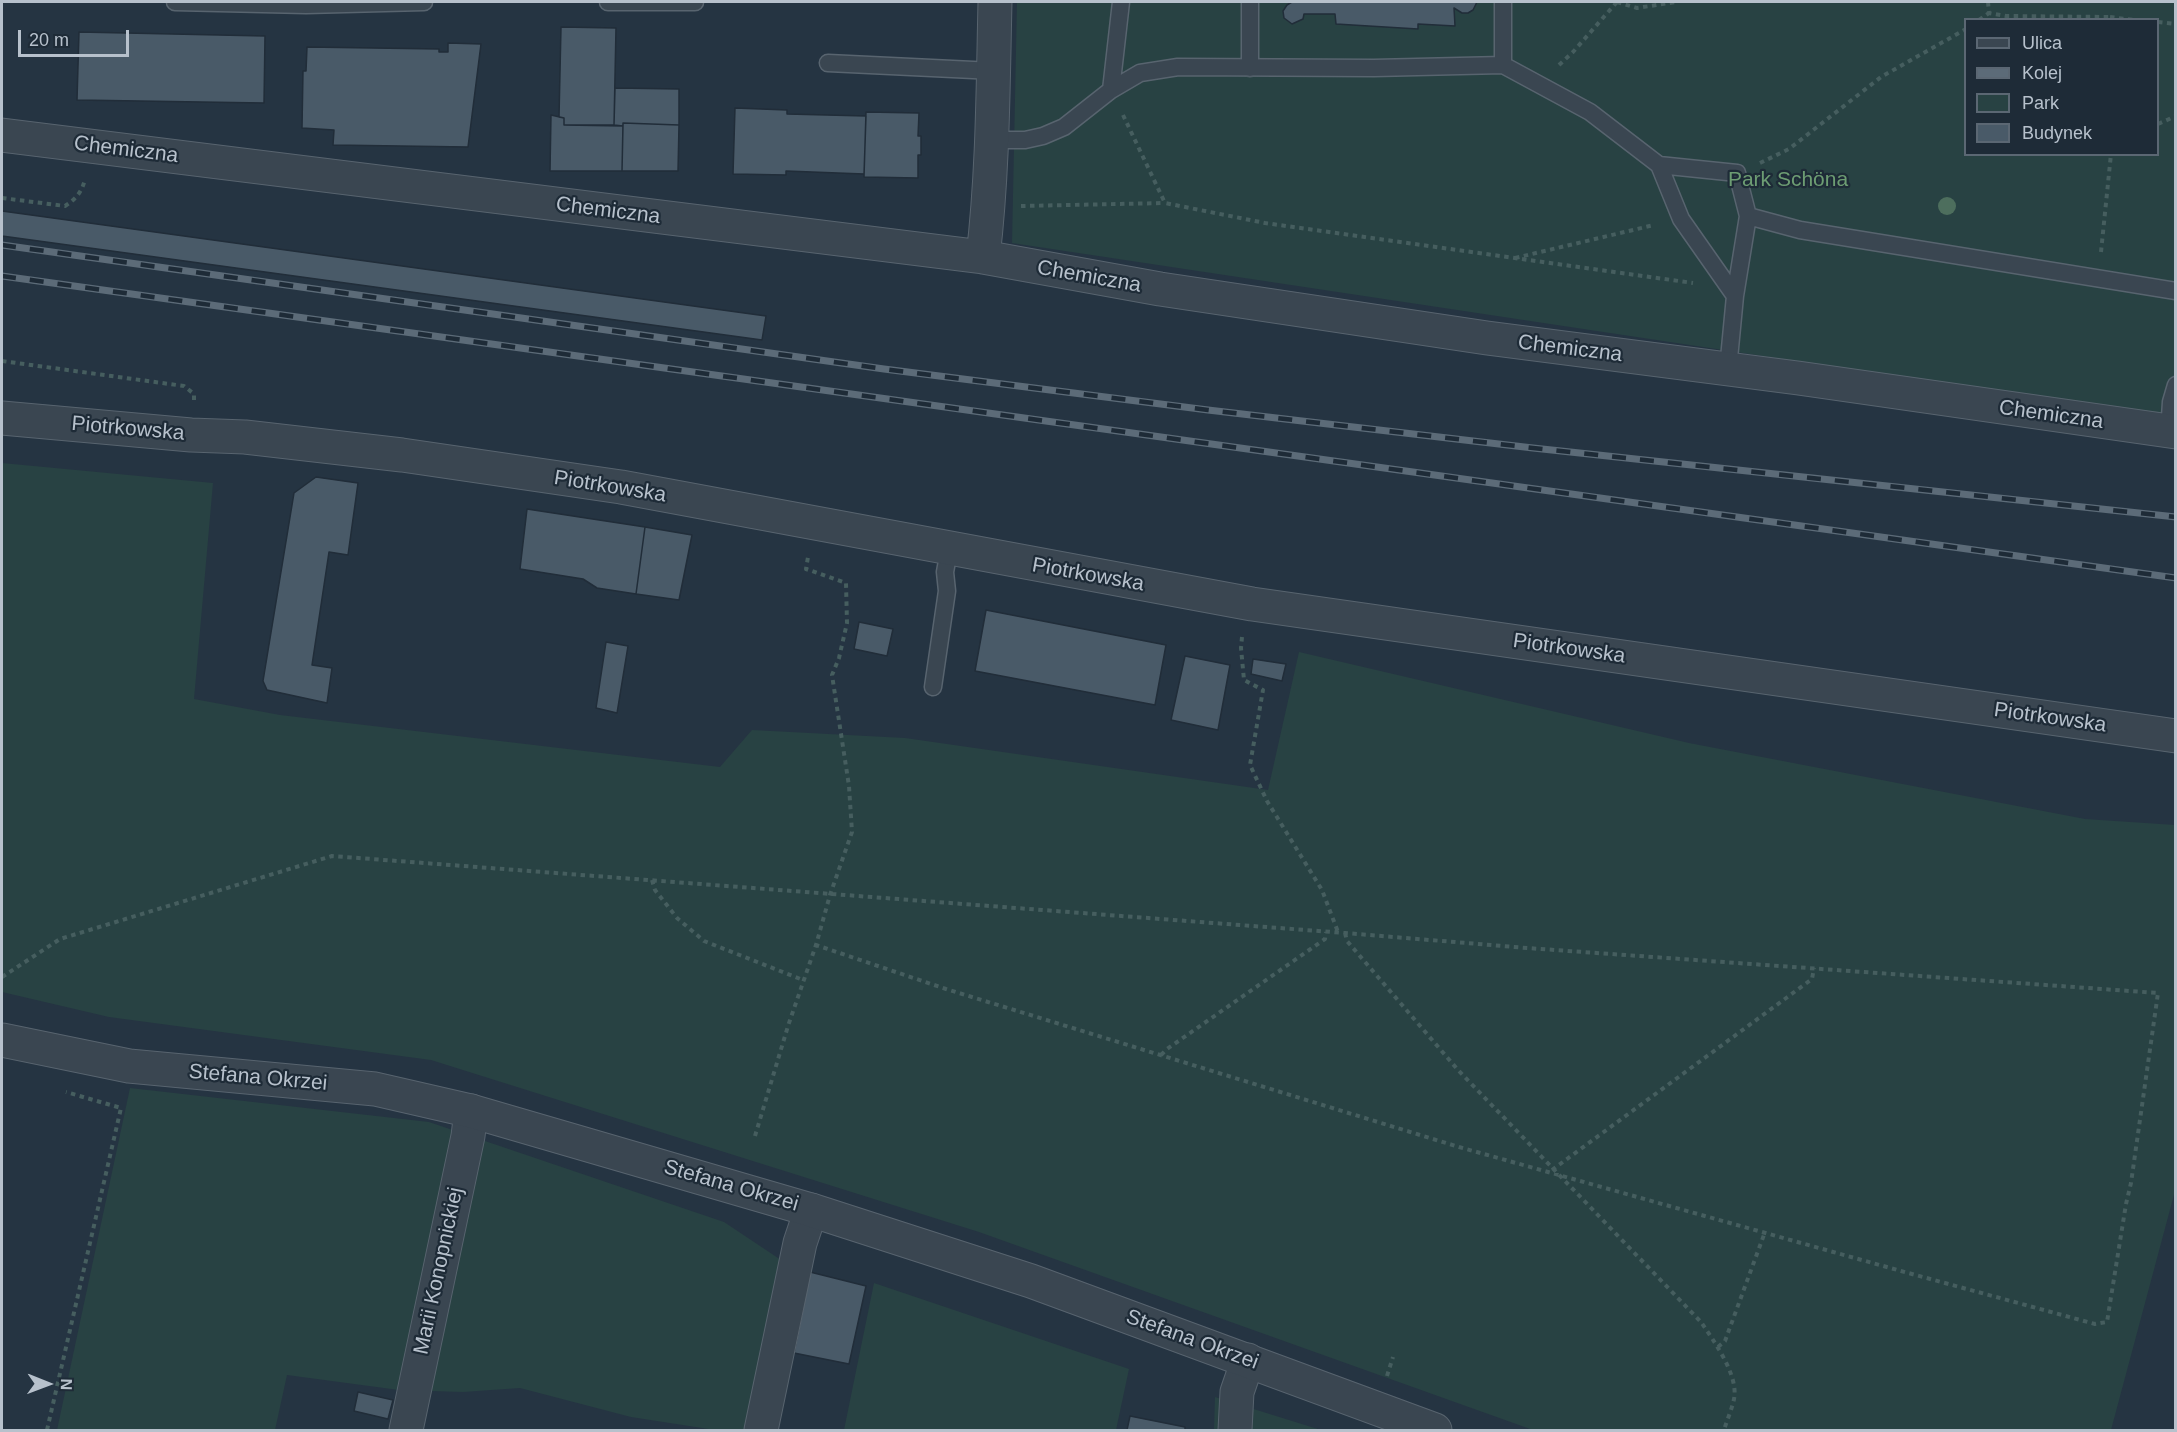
<!DOCTYPE html>
<html>
<head>
<meta charset="utf-8">
<style>
  body { margin:0 }
  #map { position:relative; width:2177px; height:1432px; overflow:hidden; background:#253442; font-family:Helvetica,sans-serif }
  canvas { display:block }
  .frame { position:absolute; inset:0; border:3px solid #b7c1cc; pointer-events:none }
  .legend { position:absolute; left:1964px; top:18px; width:195px; height:138px; box-sizing:border-box; background:#1e2b37; border:2px solid #5b6773; margin:0; padding:8px 10px; list-style:none; font-size:18px; color:#b7c1cc }
  .legend li { display:flex; align-items:center; gap:12px; height:30px }
  .legend b { width:30px; border:2px solid #5b6773 }
  .north { position:absolute; left:18px; top:1354px; width:60px; height:60px; -webkit-text-stroke:4px #1e2b37; paint-order:stroke; rotate:91deg; font-size:16px; font-weight:700; line-height:24px; text-align:center; color:#b7c1cc }
  .north::after { content:''; display:block; margin:auto; width:21px; height:27px; background:#b7c1cc; clip-path:polygon(50% 0,100% 100%,50% 72%,0 100%) }
  .scale { position:absolute; left:18px; top:30px; width:111px; height:27px; box-sizing:border-box; border:3px solid #b7c1cc; border-top:0; padding-left:8px; font-size:18px; line-height:21px; white-space:nowrap; color:#b7c1cc; -webkit-text-stroke:4px #1e2b37; paint-order:stroke }
</style>
</head>
<body>
<div id="map">
<canvas width="2177" height="1432"></canvas>
<div class="frame"></div>
<ul class="legend">
<li><b style="height:8px;background:#3a4651"></b>Ulica</li>
<li><b style="height:8px;background:#5c6b78"></b>Kolej</li>
<li><b style="height:16px;background:#284243"></b>Park</li>
<li><b style="height:16px;background:#495a68"></b>Budynek</li>
</ul>
<div class="north">N</div>
<div class="scale">20 m</div>
</div>
<script>
const c = document.querySelector('canvas').getContext('2d');
c.lineJoin = 'round';
function paint(path, color) { c.fillStyle = color; c.fill(path, 'evenodd'); }
function stroke(path, color, width, dash) { c.strokeStyle = color; c.lineWidth = width; c.lineCap = dash ? 'butt' : 'round'; c.setLineDash(dash || []); c.stroke(path); }
function drawText(font, color, halo, rows, align = 'center') {
  c.font = font + ' Helvetica,sans-serif'; c.lineWidth = 4.5; c.setLineDash([]); c.textBaseline = 'middle'; c.strokeStyle = halo; c.fillStyle = color; for (const [text, x, y, turn = 0] of rows) {
    c.save(); c.translate(x, y); c.rotate((+turn || 0) * Math.PI / 180); c.textAlign = isNaN(turn) ? turn : align; if (halo) c.strokeText(text, 0, 0); c.fillText(text, 0, 0); c.restore();
  }
}
paint(new Path2D(`
  M 1017,2 L 2175,2 L 2175,418 L 1012,243 ZM 1966,20 L 2158,20 L 2158,154 L 1966,154 Z
  M 2,463 L 213,483 L 194,699 L 280,715 L 720,767 L 752,730 L 905,738 L 1268,790 L 1299,652 L 1689,743 L 2085,819 L 2175,825 L 2175,1191 L 2111,1430 L 1533,1430 L 979,1232 L 431,1060 L 109,1017 L 2,992 Z
  M 130,1088 L 429,1122 L 724,1222 L 781,1260 L 744,1430 L 715,1430 L 631,1417 L 520,1388 L 463,1392 L 399,1390 L 287,1375 L 275,1430 L 57,1430 Z
  M 874,1283 L 1129,1369 L 1116,1430 L 844,1430 Z
  M 1215,1397 L 1321,1430 L 1214,1430 Z`), '#284243');
const building = new Path2D(`
  M 1292,2 L 1477,2 L 1473,10 L 1468,13 L 1462,13 L 1454,8 L 1455,26 L 1418,24 L 1418,29 L 1336,24 L 1335,14 L 1304,14 L 1303,19 L 1292,24 L 1284,18 L 1283,11 L 1287,5 Z
  M 561,27 L 616,28 L 614,125 L 564,125 L 564,118 L 559,117 Z
  M 79,32 L 265,36 L 264,103 L 77,100 Z
  M 448,43 L 481,44 L 468,147 L 333,145 L 334,130 L 302,128 L 303,71 L 306,71 L 307,47 L 439,49 L 439,52 L 448,52 Z
  M 615,88 L 679,89 L 679,125 L 623,123 L 623,126 L 614,125 Z
  M 735,108 L 787,110 L 787,114 L 866,116 L 864,174 L 786,171 L 786,175 L 733,174 Z
  M 866,112 L 919,113 L 918,136 L 921,136 L 921,155 L 918,155 L 918,178 L 864,177 Z
  M 551,115 L 564,118 L 564,125 L 623,126 L 622,171 L 550,171 Z
  M 623,123 L 679,125 L 678,171 L 622,171 Z
  M 2,211 L 766,316 L 762,340 L 2,236 Z
  M 316,477 L 358,483 L 348,555 L 329,552 L 312,665 L 332,668 L 327,703 L 267,690 L 263,681 L 294,493 Z
  M 527,509 L 645,527 L 636,594 L 597,588 L 583,579 L 520,569 Z
  M 645,527 L 692,535 L 679,600 L 636,594 Z
  M 986,610 L 1166,645 L 1155,705 L 975,671 Z
  M 859,622 L 893,629 L 887,656 L 854,649 Z
  M 606,642 L 628,646 L 617,713 L 596,708 Z
  M 1185,656 L 1230,665 L 1218,730 L 1171,720 Z
  M 1253,659 L 1286,664 L 1282,681 L 1251,674 Z
  M 810,1272 L 866,1286 L 849,1364 L 794,1353 Z
  M 358,1392 L 393,1400 L 388,1419 L 354,1411 Z
  M 1130,1416 L 1185,1427 L 1185,1430 L 1127,1430 Z`);
paint(building, '#495a68');
stroke(building, '#212d39', 1.5);
const service = new Path2D(`
  M 175,2 L 306,5 L 424,2
  M 608,2 L 695,2
  M 1250,2 L 1250,68
  M 1503,2 L 1503,65
  M 828,63 L 994,71
  M 1111,90 L 1121,2
  M 993,140 L 1025,140 L 1043,136 L 1064,127 L 1111,90 L 1140,73 L 1178,67 L 1374,68 L 1503,65 L 1590,112 L 1659,165 L 1737,173 L 1748,216 L 1735,296 L 1728,369
  M 1659,165 L 1681,219 L 1735,296
  M 1748,216 L 1800,230 L 2176,291
  M 2169,432 L 2171,402 L 2176,385
  M 933,687 L 947,591 L 945,572 L 949,550`);
const minor = new Path2D(`
  M 2,135 L 983,257 L 1160,289 L 1487,338 L 1798,378 L 2176,432
  M 983,257 C 993,172 993,87 995,2
  M 406,1430 L 468,1136 L 471,1111
  M 761,1430 L 800,1243 L 811,1210
  M 1235,1430 L 1237,1392 L 1248,1360`);
const tertiary = new Path2D(`
  M 2,418 L 191,435 L 245,437 L 402,455 L 621,487 L 1252,604 L 2176,736
  M 2,1040 L 129,1066 L 375,1089 L 471,1111 L 811,1210 L 1031,1281 L 1435,1430`);
stroke(service, '#58646f', 19);
stroke(minor, '#58646f', 35);
stroke(tertiary, '#58646f', 35);
stroke(new Path2D(`
  M 1617,2 L 1637,8 L 1676,2
  M 1988,2 L 1989,13 L 2006,16 L 2110,17 L 2109,20
  M 2110,17 L 2134,20
  M 1979,20 L 1989,13
  M 2158,22 L 2176,24
  M 1559,65 L 1573,52 L 1617,2
  M 1123,115 L 1165,203 L 1265,223 L 1693,283
  M 2158,124 L 2176,116
  M 1760,163 L 1789,149 L 1881,77 L 1966,29
  M 2,198 L 65,206 C 76,199 82,192 85,179
  M 1021,206 L 1165,203
  M 2101,252 L 2111,154
  M 1515,258 L 1654,225
  M 2,361 L 184,386 L 194,394 L 194,401
  M 1242,637 L 1241,648 L 1244,680 L 1263,690 L 1250,765 L 1267,801 L 1322,890 L 1338,932
  M 652,880 L 655,890 L 677,918 L 704,941 L 803,980
  M 1345,933 L 1347,941 L 1458,1070 L 1701,1322 C 1713,1340 1739,1375 1734,1399 C 1732,1409 1727,1420 1724,1430
  M 2,977 L 60,939 L 332,856 L 1345,933 L 1527,948 L 2158,993 L 2131,1183 L 2126,1204 L 2107,1322 L 2095,1324 L 1901,1271 L 1459,1147 L 946,989 L 816,945
  M 1161,1055 L 1167,1049 L 1325,939 L 1326,932
  M 755,1136 L 788,1026 L 816,945 L 830,895 L 852,832 L 849,786 L 832,675 L 839,658 L 847,623 L 846,583 L 806,569 L 808,557
  M 1552,1170 L 1812,979 L 1814,968
  M 1718,1347 L 1725,1341 L 1765,1232
  M 1387,1376 L 1393,1357
  M 47,1430 L 121,1108 L 66,1092`), '#465e5f', 4, [4.5, 4.5]);
stroke(service, '#3a4651', 16);
stroke(minor, '#3a4651', 33);
stroke(tertiary, '#3a4651', 33);
const rail = new Path2D(`
  M 2,245 L 884,369 L 1208,410 L 1533,448 L 2176,517
  M 2,276 L 2176,578`);
stroke(rail, '#5c6b78', 7);
stroke(rail, '#1e2b37', 4.5, [14]);
c.fillStyle = '#4d6e5d';
for (const [x, y] of [
  [1947,206]
]) { c.beginPath(); c.arc(x, y, 9, 0, 2 * Math.PI); c.fill(); }
drawText('21px', '#b7c1cc', '#1e2b37', [
  ["Chemiczna",126,150,7],
  ["Chemiczna",608,211,7],
  ["Chemiczna",1089,277,10],
  ["Chemiczna",1570,349,7],
  ["Chemiczna",2051,415,8],
  ["Piotrkowska",128,429,5],
  ["Piotrkowska",610,487,9],
  ["Piotrkowska",1088,575,10],
  ["Piotrkowska",1569,649,8],
  ["Piotrkowska",2050,718,8],
  ["Stefana Okrzei",258,1078,5],
  ["Stefana Okrzei",731,1186,16],
  ["Marii Konopnickiej",439,1271,-78],
  ["Stefana Okrzei",1192,1340,20]
]);
drawText('21px', '#6d9d73', '#1e2b37', [
  ["Park Schöna",1788,180]
]);
</script>
</body>
</html>
